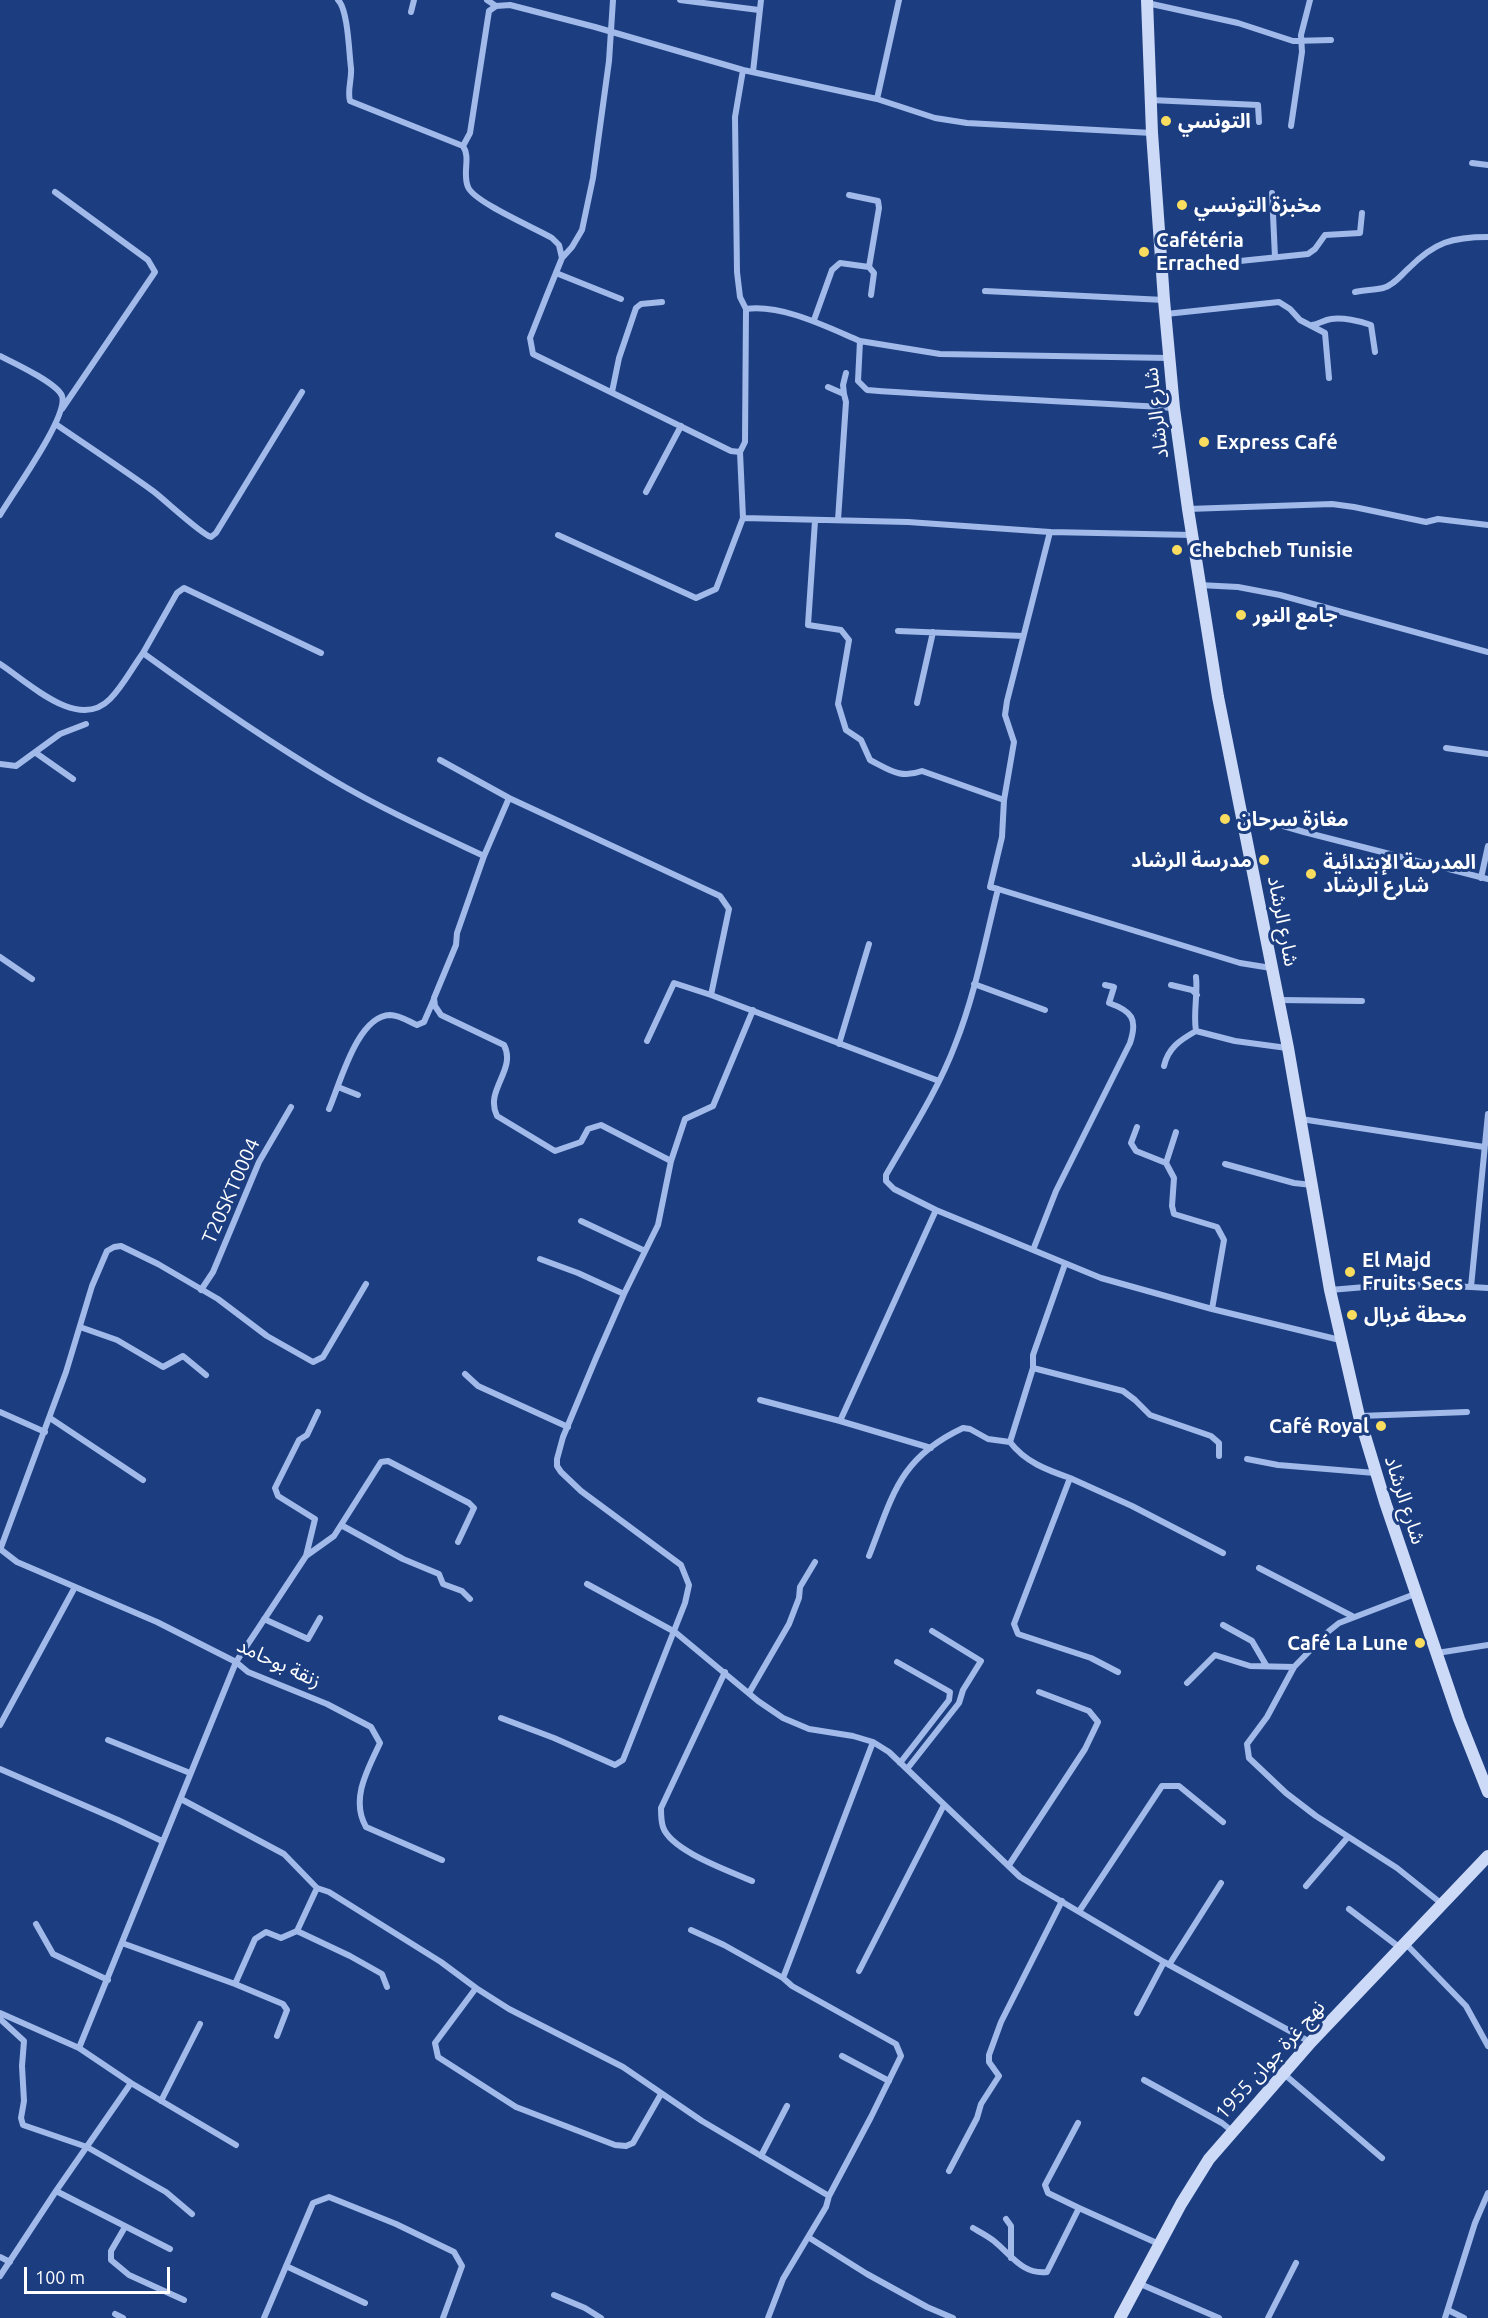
<!DOCTYPE html>
<html>
<head>
<meta charset="utf-8">
<style>
  body { margin:0 }
  #map { position:relative; width:1488px; height:2318px; overflow:hidden; background:#1c3e81; font-family:Ubuntu,sans-serif }
  canvas { display:block }
  .scale { position:absolute; left:24px; top:2267px; width:146px; height:27px; box-sizing:border-box; border:3px solid #fff; border-top:0; padding-left:8px; font-size:18px; line-height:21px; white-space:nowrap; color:#fff; -webkit-text-stroke:4px #1c3e81; paint-order:stroke }
</style>
</head>
<body>
<div id="map">
<canvas width="1488" height="2318"></canvas>
<div class="scale">100 m</div>
</div>
<script>
const c = document.querySelector('canvas').getContext('2d');
c.lineJoin = 'round';
function stroke(path, color, width, dash) { c.strokeStyle = color; c.lineWidth = width; c.lineCap = dash ? 'butt' : 'round'; c.setLineDash(dash || []); c.stroke(path); }
function drawText(font, color, halo, rows, align = 'center') {
  c.font = font + ' Ubuntu,"Noto Sans Arabic",sans-serif'; c.lineWidth = 6; c.setLineDash([]); c.textBaseline = 'middle'; c.strokeStyle = halo; c.fillStyle = color; for (const [text, x, y, turn = 0] of rows) {
    c.save(); c.translate(x, y); c.rotate((+turn || 0) * Math.PI / 180); c.textAlign = isNaN(turn) ? turn : align; if (halo) c.strokeText(text, 0, 0); c.fillText(text, 0, 0); c.restore();
  }
}
stroke(new Path2D(`
  M 338,0 C 348,9 349,53 351,68 C 352,80 347,90 350,101 L 463,146 C 471,158 462,173 468,187 C 474,202 535,228 552,238 L 559,245 L 562,258
  M 487,0 L 496,6
  M 613,0 L 609,61 L 593,178 L 582,230 L 572,247 L 562,258 L 547,295 L 530,338 L 533,354 L 731,451 L 740,452 L 743,518 L 908,522 L 1050,532 L 1192,535
  M 680,0 L 759,10
  M 1147,3 L 1238,23 L 1293,41 L 1331,40
  M 411,12 L 414,0
  M 753,72 L 761,0
  M 877,99 L 899,0
  M 1151,100 L 1258,105 L 1259,122
  M 1291,126 L 1302,52 L 1301,35 L 1310,0
  M 463,146 L 470,133 L 489,11 L 496,6 L 510,5 L 595,27 L 743,70 L 877,99 L 935,118 L 967,123 L 1152,133
  M 1472,163 L 1488,165
  M 55,192 L 148,260 L 155,272 L 62,409
  M 1272,193 L 1275,257
  M 869,267 L 874,273 L 871,295
  M 1162,269 L 1308,254 L 1315,249 L 1325,235 L 1360,233 L 1362,213
  M 556,273 L 621,299
  M 985,291 L 1164,300
  M 1355,292 C 1364,290 1375,290 1383,288 C 1394,285 1401,275 1409,268 C 1435,242 1452,237 1488,237
  M 746,309 C 782,304 827,327 860,341 L 858,381 L 867,390 C 969,398 1071,401 1174,408
  M 1166,314 L 1279,302 L 1290,309 L 1300,320 L 1325,333 L 1329,378
  M 814,320 L 832,270 L 840,263 L 869,267 L 879,208 L 878,201 L 849,195
  M 1312,325 C 1319,324 1324,320 1331,319 C 1342,317 1360,321 1371,325 L 1375,352
  M 860,341 L 940,354 L 1169,358
  M 0,356 C 14,363 57,383 62,396 C 69,416 12,494 0,515
  M 828,387 L 844,394 L 846,402 L 838,520
  M 612,392 L 619,358 L 636,308 L 641,304 L 662,302
  M 844,394 L 843,385 L 846,373
  M 57,425 C 89,447 121,468 153,491 C 165,500 201,534 211,537 L 216,533 L 302,392
  M 740,452 L 745,442 L 746,309 L 740,297 L 737,272 L 735,117 L 743,70
  M 646,492 L 681,426
  M 1188,509 L 1332,504 L 1354,507 L 1426,522 L 1438,519 L 1488,525
  M 815,521 L 808,625 L 841,630 L 849,640 L 838,704 L 846,730 L 861,740 L 870,760 C 890,770 900,779 922,771 L 1004,800
  M 558,535 L 696,598 L 716,589 L 743,518
  M 1199,585 L 1238,587 L 1280,595 L 1488,652
  M 898,631 L 1023,636
  M 143,653 L 177,593 L 184,588 L 321,653
  M 0,664 C 28,682 78,732 110,699 C 123,686 132,668 143,653 C 205,698 267,741 333,780 C 382,809 433,832 484,856 L 509,798 L 720,896 L 729,909 L 711,995 L 939,1081
  M 917,703 L 933,632
  M 1446,748 L 1488,754
  M 36,753 L 73,779
  M 440,760 L 509,798
  M 0,764 L 16,766 L 60,734 L 86,724
  M 1242,814 L 1304,832 L 1488,879
  M 484,856 L 457,933 L 456,945 L 434,998 L 435,1006 L 441,1015 L 504,1045 C 517,1070 484,1090 497,1116 L 555,1151 L 581,1142 L 588,1129 L 601,1125 L 671,1161
  M 1481,878 L 1488,846
  M 998,889 L 990,887 L 1002,837 L 1004,800 L 1014,742 L 1005,715 L 1007,701 L 1050,532
  M 0,957 L 32,979
  M 1271,968 L 1240,963 L 998,889 C 985,941 975,995 955,1045 C 938,1090 910,1133 886,1175 L 886,1181 L 894,1189 L 936,1210 L 1101,1278 L 1212,1309 L 1340,1340
  M 1196,977 C 1198,995 1193,1013 1196,1031
  M 974,984 L 1045,1010
  M 1171,985 L 1192,990 L 1197,995
  M 1279,1000 L 1362,1001
  M 647,1041 L 674,983 L 711,995
  M 839,1044 L 869,944
  M 1164,1066 C 1168,1048 1180,1040 1196,1031 L 1235,1041 L 1287,1048
  M 338,1087 L 358,1095
  M 329,1109 C 340,1084 357,1016 390,1015 C 399,1015 408,1021 417,1025 L 424,1022 L 434,999
  M 1301,1119 L 1484,1147
  M 1137,1127 L 1131,1143 L 1136,1151 L 1166,1163 L 1174,1178 L 1172,1206 L 1174,1214 L 1217,1227 L 1224,1240 L 1212,1309
  M 1166,1163 L 1176,1132
  M 1225,1164 L 1294,1183 L 1312,1185
  M 581,1221 L 645,1251
  M 1033,1250 L 1056,1191 L 1130,1043 C 1138,1019 1132,1011 1109,1003 L 1114,987 L 1105,985
  M 540,1259 L 578,1273 L 624,1294
  M 1471,1287 L 1488,1288
  M 201,1290 L 213,1272 L 259,1162 L 291,1107
  M 1330,1290 L 1401,1284 L 1471,1287 L 1488,1114
  M 80,1327 L 117,1340 L 163,1367 L 183,1356 L 206,1375
  M 1033,1368 L 1123,1391 L 1135,1400 L 1150,1415 L 1211,1436 L 1219,1443 L 1219,1456
  M 465,1374 L 478,1386 L 568,1427
  M 760,1400 L 840,1421
  M 0,1412 L 45,1432
  M 1360,1416 L 1467,1412
  M 50,1418 L 143,1480
  M 1010,1442 C 1025,1462 1047,1470 1070,1478 L 1014,1624 L 1018,1634 L 1091,1658 L 1118,1672
  M 931,1448 L 840,1421 L 936,1210
  M 1247,1459 L 1278,1465 L 1375,1473
  M 1070,1478 L 1132,1506 L 1223,1553
  M 341,1525 L 403,1559 L 439,1574 L 443,1584 L 462,1591 L 470,1599
  M 0,1549 L 17,1562 L 157,1622 L 236,1662 L 248,1672 L 327,1704 L 371,1727 L 380,1743 C 368,1769 350,1799 366,1827 L 442,1860
  M 0,1550 L 66,1372 L 92,1286 L 107,1251 L 114,1247 L 121,1246 L 158,1264 L 218,1299 L 267,1336 L 313,1362 L 323,1357 L 366,1284
  M 306,1556 L 315,1519 L 278,1496 L 275,1488 L 299,1440 L 307,1435 L 318,1412
  M 869,1556 C 893,1495 899,1458 963,1428 L 970,1429 L 988,1439 L 1010,1442 L 1033,1368 L 1033,1355 L 1065,1264
  M 1259,1568 L 1352,1616
  M 587,1584 L 675,1632 L 758,1701 L 783,1718 L 809,1729 L 853,1736 L 873,1742 L 889,1752 L 1020,1877 L 1164,1962 L 1310,2042
  M 264,1619 L 308,1639 L 320,1618
  M 1223,1625 L 1252,1641 L 1266,1665
  M 1437,1653 L 1488,1645
  M 897,1662 L 950,1692 L 949,1700 L 900,1763
  M 1294,1667 L 1267,1717 L 1247,1744 L 1249,1758 L 1286,1793 L 1316,1816 L 1397,1868 L 1442,1904
  M 725,1672 L 661,1808 C 661,1814 661,1821 663,1827 C 671,1851 730,1871 752,1881
  M 1187,1683 L 1215,1655 L 1250,1666 L 1294,1667 L 1329,1631 L 1339,1623 L 1415,1594
  M 749,1693 L 789,1624 L 799,1598 L 800,1587 L 815,1562
  M 501,1718 L 554,1738 L 615,1765 L 623,1760 L 685,1603 L 689,1585 L 681,1565 L 581,1491 L 561,1472 L 557,1466 L 557,1459 L 563,1437 L 596,1358 L 624,1294 L 658,1225 L 671,1161 L 685,1119 L 713,1106 L 753,1010
  M 0,1725 L 75,1587
  M 108,1740 L 190,1773
  M 0,1769 L 118,1820 L 162,1841
  M 907,1769 L 959,1703 L 963,1690 L 981,1661 L 932,1631
  M 181,1799 L 284,1854 L 317,1888 L 329,1892 L 441,1962 L 476,1988 L 509,2009 L 623,2067 L 702,2121 L 829,2196
  M 1009,1865 L 1085,1749 L 1098,1722 L 1089,1711 L 1039,1692
  M 1306,1886 L 1348,1837
  M 1349,1909 L 1399,1947
  M 1080,1910 L 1162,1786 L 1179,1786 L 1223,1822
  M 36,1924 L 53,1954 L 108,1980
  M 691,1930 L 724,1945 L 783,1978
  M 297,1931 L 350,1956 L 382,1974 L 387,1987
  M 122,1943 L 235,1984 L 255,1939 L 266,1932 L 281,1938 L 297,1931 L 317,1888
  M 1405,1943 L 1466,2006 L 1488,2046
  M 1169,1965 L 1221,1883
  M 859,1971 L 944,1805
  M 235,1984 L 283,2004 L 287,2010 L 277,2036
  M 476,1988 L 435,2043 L 438,2057 L 516,2107 L 615,2145 L 626,2146 L 633,2143 L 661,2094
  M 0,2013 L 79,2048
  M 1137,2013 L 1164,1962
  M 0,2019 L 24,2041 L 22,2066 L 24,2101 L 21,2118 L 23,2125 L 87,2147 L 166,2192 L 192,2214
  M 842,2056 L 889,2081
  M 1284,2074 L 1382,2158
  M 1144,2080 L 1222,2123 L 1232,2131
  M 131,2083 L 236,2145
  M 161,2101 L 200,2024
  M 1078,2123 L 1045,2185 L 1048,2193 L 1079,2208 L 1159,2244
  M 761,2156 L 787,2106
  M 949,2171 L 977,2118 L 981,2104 L 999,2076 L 989,2062 L 989,2055 L 1001,2022 L 1062,1901
  M 56,2191 L 170,2249
  M 1006,2219 L 1011,2226 L 1011,2258
  M 125,2227 L 111,2251 L 111,2260 L 129,2275 L 184,2300
  M 973,2228 C 980,2232 988,2236 994,2241 C 1011,2255 1023,2275 1047,2272 L 1079,2208
  M 808,2237 L 867,2274 L 927,2307 L 953,2318
  M 0,2257 L 10,2262
  M 286,2266 L 365,2303
  M 0,2276 L 56,2191 L 131,2083 L 79,2048 L 236,1662 L 306,1556 L 334,1536 L 381,1462 L 388,1461 L 469,1503 L 474,1508 L 458,1542
  M 1138,2283 L 1219,2318
  M 554,2295 L 585,2308 L 601,2318
  M 1448,2310 L 1464,2318
  M 115,2314 L 123,2318
  M 264,2318 L 313,2203 L 329,2197 L 396,2224 L 454,2252 L 462,2266 L 443,2318
  M 768,2318 L 783,2279 L 826,2207 L 829,2196 L 871,2117 L 901,2056 L 896,2044 L 792,1986 L 783,1978 L 873,1742
  M 1268,2318 L 1296,2263
  M 1445,2318 L 1475,2223 L 1488,2193`), '#a1bae9', 6);
stroke(new Path2D(`
  M 1147,0 L 1152,133 L 1164,300 L 1174,408 L 1188,509 L 1218,697 L 1288,1048 L 1330,1290 L 1359,1416 L 1385,1502 L 1459,1719 L 1488,1792
  M 1120,2318 L 1181,2204 L 1209,2159 L 1311,2042 L 1488,1856`), '#ccdaf7', 12);
for (const [x, y, r, color] of [
  [1166,121,6,"#fadc5e"],
  [1182,205,6,"#fadc5e"],
  [1144,252,6,"#fadc5e"],
  [1204,442,6,"#fadc5e"],
  [1177,550,6,"#fadc5e"],
  [1241,615,6,"#fadc5e"],
  [1225,819,6,"#fadc5e"],
  [1264,860,6,"#fadc5e"],
  [1311,874,6,"#fadc5e"],
  [1350,1272,6,"#fadc5e"],
  [1352,1315,6,"#fadc5e"],
  [1381,1426,6,"#fadc5e"],
  [1420,1643,6,"#fadc5e"]
]) { const dot = new Path2D(); dot.arc(x, y, r, 0, 2 * Math.PI); c.fillStyle = color; c.fill(dot); stroke(dot, '#1c3e81', 2); }
drawText('bold 20px', '#fff', '#1c3e81', [
  ["التونسي",1178,121],
  ["مخبزة التونسي",1194,205],
  ["Cafétéria",1156,240],
  ["Errached",1156,263],
  ["Express Café",1216,442],
  ["Chebcheb Tunisie",1189,550],
  ["جامع النور",1253,615],
  ["مغازة سرحان",1237,819],
  ["مدرسة الرشاد",1252,860,"right"],
  ["المدرسة الإبتدائية",1323,862],
  ["شارع الرشاد",1323,885],
  ["El Majd",1362,1260],
  ["Fruits Secs",1362,1283],
  ["محطة غربال",1364,1315],
  ["Café Royal",1369,1426,"right"],
  ["Café La Lune",1408,1643,"right"]
], 'left');
drawText('20px', '#fff', '#1c3e81', [
  ["شارع الرشاد",1156,413,-97],
  ["شارع الرشاد",1283,921,79],
  ["T20SKT0004",231,1191,-66],
  ["شارع الرشاد",1405,1500,72],
  ["زنقة بوحامد",279,1663,25],
  ["نهج غرة جوان 1955",1270,2060,-48]
]);
</script>
</body>
</html>
